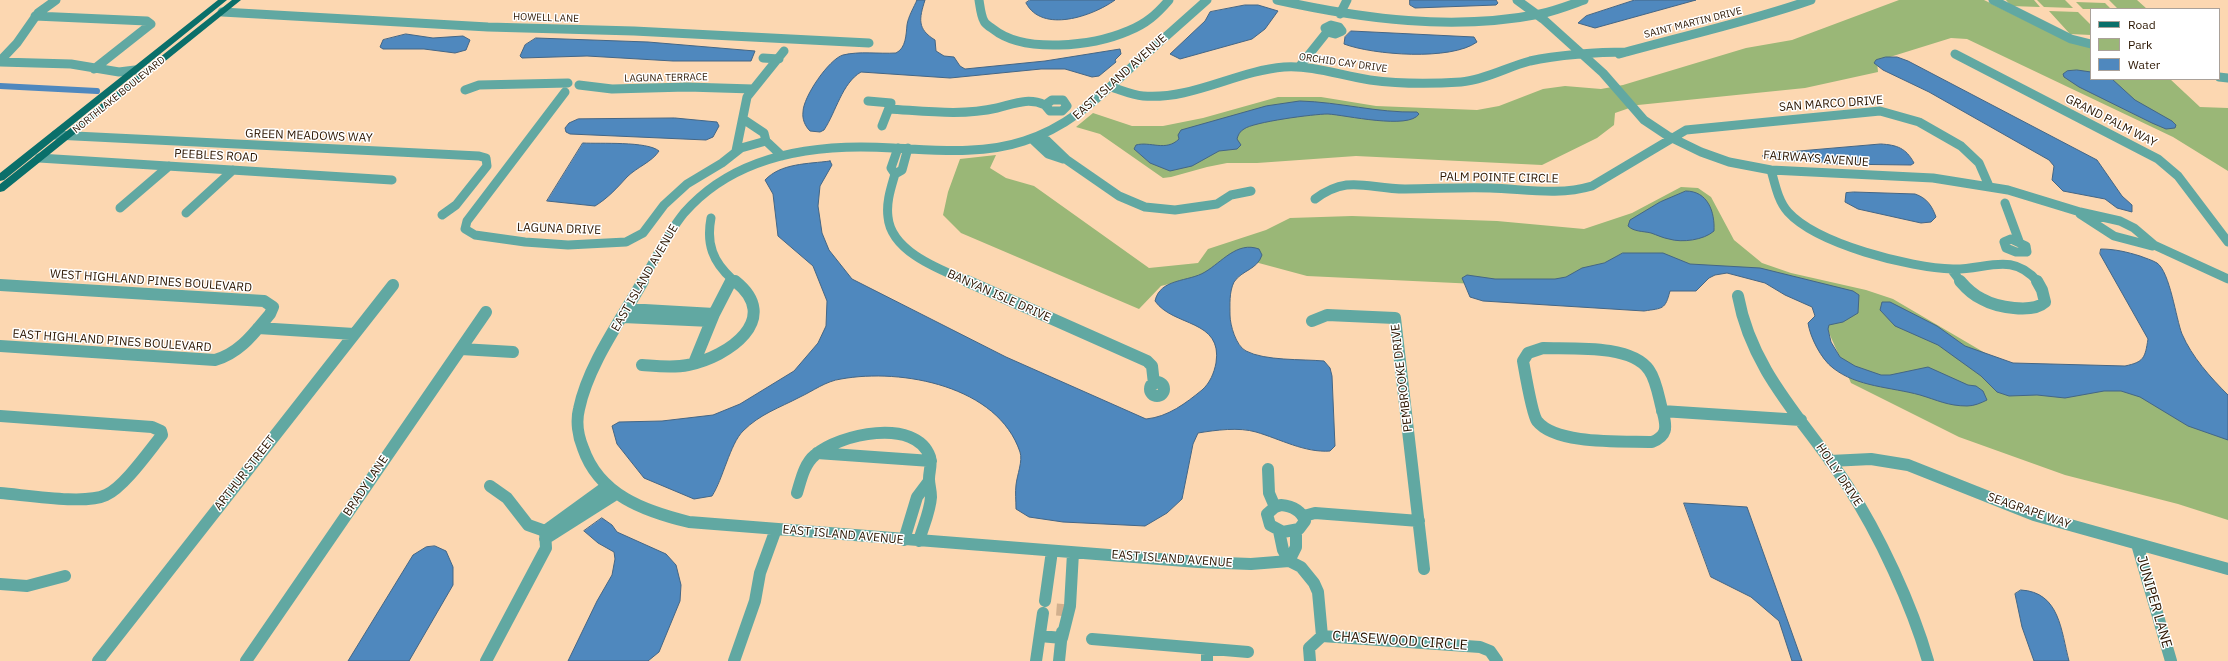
<!DOCTYPE html>
<html>
<head>
<meta charset="utf-8">
<style>
  body { margin:0 }
  #map { position:relative; width:2228px; height:661px; overflow:hidden; background:#fcd7b1; font-family:"IBM Plex Sans",sans-serif }
  canvas { display:block }
  .legend { position:absolute; left:2090px; top:8px; width:130px; height:72px; box-sizing:border-box; background:#fff; border:1px solid #aaa199; margin:0; padding:5px 7px; list-style:none; font-size:12px; color:#2b1500 }
  .legend li { display:flex; align-items:center; gap:8px; height:20px }
  .legend b { width:20px; border:1px solid #aaa199 }
</style>
</head>
<body>
<div id="map">
<canvas width="2228" height="661"></canvas>
<ul class="legend">
<li><b style="height:5px;background:#0a6f6a"></b>Road</li>
<li><b style="height:11px;background:#9ab777"></b>Park</li>
<li><b style="height:11px;background:#4f88be"></b>Water</li>
</ul>
</div>
<script>
const c = document.querySelector('canvas').getContext('2d');
c.lineJoin = 'round';
function paint(path, color) { c.fillStyle = color; c.fill(path, 'evenodd'); }
function stroke(path, color, width, dash) { c.strokeStyle = color; c.lineWidth = width; c.lineCap = dash ? 'butt' : 'round'; c.setLineDash(dash || []); c.stroke(path); }
function drawText(font, color, halo, rows, align = 'center') {
  c.font = font + ' "IBM Plex Sans",sans-serif'; c.lineWidth = 3; c.setLineDash([]); c.textBaseline = 'middle'; c.strokeStyle = halo; c.fillStyle = color; for (const [text, x, y, turn = 0] of rows) {
    c.save(); c.translate(x, y); c.rotate((+turn || 0) * Math.PI / 180); c.textAlign = isNaN(turn) ? turn : align; if (halo) c.strokeText(text, 0, 0); c.fillText(text, 0, 0); c.restore();
  }
}
paint(new Path2D(`
  M 1899,0 L 1984,0 L 2063,39 L 2091,47 L 2091,79 L 2170,79 L 2200,107 L 2228,108 L 2228,171 L 2173,137 L 1967,39 L 1951,38 L 1877,61 L 1878,72 L 1805,88 L 1638,105 L 1615,113 L 1614,125 L 1597,138 L 1542,165 L 1356,156 L 1257,163 L 1227,163 L 1207,167 L 1171,177 L 1163,178 L 1100,134 L 1076,127 L 1093,113 L 1132,126 L 1163,126 L 1203,118 L 1278,97 L 1321,97 L 1376,106 L 1477,110 L 1499,106 L 1543,89 L 1565,86 L 1601,89 L 1623,85 L 1746,48 L 1792,40 Z
  M 2006,0 L 2034,0 L 2040,7 L 2011,6 Z
  M 2037,0 L 2065,0 L 2073,8 L 2044,7 Z
  M 2109,0 L 2137,0 L 2147,9 L 2118,9 Z
  M 2076,2 L 2105,3 L 2111,9 L 2083,9 Z
  M 2049,11 L 2078,12 L 2091,25 L 2091,35 L 2070,34 Z
  M 996,155 L 990,168 L 1006,178 L 1034,186 L 1149,268 L 1198,263 L 1208,249 L 1266,230 L 1290,218 L 1352,216 L 1497,221 L 1584,229 L 1632,213 L 1681,187 L 1698,188 L 1711,197 L 1734,240 L 1762,263 L 1791,273 L 1866,290 L 1893,299 L 2026,377 L 2155,394 L 2228,425 L 2228,520 L 2178,504 L 2065,475 L 1959,437 L 1851,383 L 1819,310 L 1763,276 L 1721,270 L 1577,283 L 1519,286 L 1307,276 L 1255,262 L 1161,286 L 1139,309 L 961,233 L 943,215 L 948,192 L 960,159 Z`), '#9ab777');
const water = new Path2D(`
  M 917,0 L 925,0 C 919,19 917,29 935,40 L 936,51 L 944,56 L 954,57 L 960,66 L 965,69 L 1045,61 L 1120,49 L 1121,54 L 1115,60 L 1116,62 L 1099,76 L 1092,77 L 1065,69 L 1041,69 L 950,78 L 861,72 C 842,83 836,112 824,130 L 820,132 L 810,131 C 805,126 802,119 803,112 C 803,97 829,59 843,55 C 859,51 879,54 896,53 C 906,48 906,35 907,25 C 908,17 914,7 917,0 Z
  M 1030,0 L 1115,0 C 1093,16 1042,34 1026,3 Z
  M 1410,0 L 1496,0 L 1498,3 L 1496,5 L 1415,8 L 1410,5 Z
  M 1635,0 L 1696,0 L 1595,28 L 1578,23 L 1586,16 Z
  M 1245,5 L 1258,5 L 1278,11 L 1265,29 L 1252,39 L 1180,59 L 1170,54 L 1205,21 L 1210,12 Z
  M 1351,31 L 1474,37 L 1477,42 C 1451,61 1373,55 1344,44 L 1345,37 Z
  M 406,34 L 433,38 L 463,36 L 470,40 L 466,50 L 455,53 L 424,49 L 383,49 L 380,47 L 383,40 Z
  M 536,38 L 648,42 L 755,51 L 751,61 L 673,61 L 587,56 L 522,58 L 520,56 L 525,45 Z
  M 1886,57 L 1897,57 L 1908,61 L 2097,160 L 2122,196 L 2132,205 L 2132,212 L 2117,208 L 2105,199 L 2063,191 L 2052,180 L 2054,166 L 2049,160 L 1929,92 L 1883,70 L 1874,63 L 1876,60 Z
  M 2077,70 L 2091,72 L 2091,79 L 2112,79 L 2135,100 L 2172,121 L 2176,125 L 2175,128 L 2166,129 L 2152,123 L 2079,87 L 2064,77 L 2063,74 L 2067,71 Z
  M 1300,101 C 1340,102 1377,113 1417,112 L 1419,114 C 1409,130 1345,115 1328,114 C 1314,114 1253,122 1244,129 C 1240,131 1238,135 1237,139 L 1241,145 L 1237,149 L 1219,151 L 1192,166 L 1170,171 L 1150,163 L 1134,149 L 1136,145 C 1150,141 1166,152 1179,139 L 1178,135 L 1181,130 L 1266,106 Z
  M 675,118 L 717,122 L 719,126 L 713,137 L 706,140 L 570,134 L 566,132 L 565,128 L 569,123 L 578,119 Z
  M 583,143 C 600,144 647,141 659,151 C 652,162 637,167 627,177 C 617,188 608,198 595,206 L 547,201 Z
  M 1881,144 C 1897,145 1906,148 1914,163 L 1911,165 L 1831,164 L 1807,159 L 1792,161 L 1762,156 L 1766,154 Z
  M 830,161 L 832,165 L 820,186 L 818,206 L 822,233 L 829,250 L 852,279 L 1006,357 L 1146,419 C 1168,417 1186,403 1202,390 C 1210,383 1214,373 1216,363 C 1223,319 1173,327 1155,301 C 1160,278 1189,282 1205,272 C 1222,262 1237,241 1259,249 L 1262,255 C 1257,270 1242,270 1234,282 C 1229,292 1230,305 1230,315 C 1230,325 1236,346 1246,351 C 1265,361 1302,359 1324,361 L 1330,368 L 1332,376 L 1335,446 L 1330,451 C 1305,453 1280,439 1256,432 C 1239,427 1216,430 1198,433 L 1193,444 L 1182,499 L 1167,513 L 1145,526 L 1063,522 L 1029,517 L 1016,509 C 1016,501 1015,492 1016,485 C 1017,475 1023,461 1020,452 C 998,386 902,368 841,379 C 826,381 813,391 800,397 C 779,408 760,414 743,431 C 730,444 723,479 712,496 L 694,499 L 644,478 L 617,444 L 612,426 L 619,422 L 662,421 L 713,415 L 740,404 L 794,371 L 818,343 L 826,326 L 827,301 L 813,266 L 778,236 L 773,194 L 765,180 C 781,163 808,164 830,161 Z
  M 1686,191 C 1708,191 1715,212 1714,231 C 1704,240 1682,243 1669,239 C 1663,238 1657,235 1651,233 C 1643,231 1634,232 1628,226 L 1630,220 L 1660,202 Z
  M 1854,192 L 1915,194 C 1927,198 1932,206 1936,217 L 1931,222 L 1921,223 L 1858,209 L 1845,202 L 1846,193 Z
  M 2101,249 C 2115,249 2127,252 2140,256 C 2145,258 2152,260 2157,263 C 2170,272 2176,319 2182,334 C 2192,357 2210,377 2228,395 L 2228,440 L 2188,426 L 2140,397 L 2121,391 L 2104,391 L 2065,398 L 2037,395 L 2009,396 L 1997,392 L 1981,376 L 1938,345 L 1895,326 L 1880,310 L 1882,302 L 1890,302 L 1937,326 L 1965,346 L 2013,363 L 2125,366 C 2144,362 2145,358 2148,339 L 2100,254 Z
  M 1623,253 L 1663,253 L 1690,264 L 1760,268 L 1853,291 L 1859,295 L 1858,313 L 1843,322 L 1829,325 L 1828,329 L 1831,342 L 1840,357 L 1855,366 L 1881,375 L 1890,375 L 1928,367 L 1968,385 L 1976,386 L 1983,391 L 1987,400 C 1981,403 1974,406 1967,406 C 1948,406 1937,400 1920,395 C 1891,387 1857,387 1833,368 C 1821,359 1810,337 1808,323 L 1815,316 L 1812,307 L 1785,295 L 1765,283 L 1727,273 L 1715,275 L 1709,278 L 1696,291 L 1670,291 C 1665,310 1663,308 1644,311 L 1483,301 L 1470,297 L 1462,278 L 1467,275 L 1495,279 L 1555,279 L 1566,277 L 1582,268 L 1604,263 Z
  M 1684,503 L 1747,507 L 1802,661 L 1792,661 L 1779,621 L 1751,597 L 1711,577 Z
  M 602,518 L 612,525 L 617,532 L 666,554 L 676,565 L 681,585 L 680,601 L 659,652 L 648,661 L 568,661 L 597,601 L 612,575 L 615,559 L 614,552 L 598,543 L 584,531 Z
  M 435,546 L 446,551 L 453,567 L 453,585 L 409,661 L 348,661 L 413,555 L 426,547 Z
  M 2021,590 C 2060,592 2061,631 2069,661 L 2034,661 L 2022,627 L 2015,594 Z`);
paint(water, '#4f88be');
stroke(water, '#446685', 1);
stroke(new Path2D(`
  M 0,86 L 97,91`), '#4f88be', 6);
stroke(new Path2D(`
  M 1062,616 L 1063,603`), '#d2b08e', 12, [12, 6]);
stroke(new Path2D(`
  M 979,0 C 980,6 981,16 984,21 C 985,24 990,27 993,29 C 1024,54 1093,46 1128,31 C 1146,24 1157,14 1169,0
  M 1277,0 C 1363,19 1453,31 1540,14 C 1555,11 1570,5 1584,0
  M 1517,0 L 1543,19 L 1603,73 L 1644,120 L 1668,136 L 1701,152 L 1729,162 L 1771,170 L 1933,178 L 2008,190 L 2080,212 L 2120,221 L 2134,228 L 2154,245 L 2228,279
  M 1993,0 L 2071,39 L 2091,44
  M 222,12 L 488,27 L 634,31 L 869,43
  M 1340,14 L 1347,0
  M 35,16 L 147,21 L 151,24 L 94,69
  M 1331,25 L 1339,27 L 1342,31 L 1335,34 L 1327,32 L 1325,28 Z
  M 1619,54 C 1683,36 1748,22 1811,0
  M 1955,54 L 2158,159 L 2178,176 L 2228,242
  M 763,58 L 779,59
  M 0,61 L 17,43 L 38,13 L 56,0
  M 0,62 L 71,64 L 119,72 L 135,70
  M 1299,67 L 1327,32
  M 2219,77 L 2228,78
  M 579,85 L 612,89 L 687,87 L 753,89
  M 1111,87 C 1121,90 1132,95 1143,96 C 1192,100 1236,71 1284,67 C 1313,65 1342,76 1370,80 C 1399,84 1432,84 1461,82 C 1485,80 1507,67 1530,61 C 1556,55 1599,52 1626,52
  M 465,90 L 479,85 L 568,83
  M 565,92 L 467,221 L 465,229 L 475,235 L 525,242 L 568,245 L 626,242 L 643,233 L 664,205 L 687,184 L 722,163 L 741,148 L 766,141 L 782,156
  M 1052,100 L 1063,100 L 1067,106 L 1062,111 L 1050,111 L 1045,105 Z
  M 868,101 L 891,103 L 882,126
  M 889,109 C 925,111 962,116 997,108 C 1014,104 1028,97 1045,105
  M 743,119 L 764,133 L 766,141
  M 55,135 L 479,156 L 486,158 L 487,166 L 456,205 L 442,215
  M 1042,136 L 1067,160 L 1119,196 L 1145,207 L 1175,210 L 1217,204 L 1231,195 L 1251,191
  M 1032,139 L 1048,154 L 1063,159
  M 908,148 L 902,170 L 895,174 C 891,188 886,202 888,217 C 891,252 941,270 969,282
  M 736,151 L 747,97 L 784,51
  M 39,158 L 392,180
  M 1771,170 C 1775,184 1778,201 1788,212 C 1817,244 1910,268 1953,269 C 1986,270 2012,251 2038,282
  M 895,174 L 891,168 L 898,148
  M 1315,199 C 1349,174 1367,189 1405,189 C 1433,189 1461,187 1490,188 C 1525,189 1558,196 1592,186 L 1686,130 L 1880,111 L 1919,122 L 1961,146 L 1979,163 L 1989,186
  M 2005,203 L 2019,241
  M 120,208 L 169,166
  M 186,213 L 233,170
  M 2080,214 L 2114,236 L 2152,246
  M 711,218 C 706,244 713,262 732,279 L 730,282
  M 2011,239 L 2026,246 L 2027,252 L 2016,252 L 2006,248 L 2004,242 Z
  M 1951,269 L 1961,282
  M 732,279 L 736,282
  M 642,282 C 655,259 667,234 684,213 C 736,153 819,143 893,148 C 936,150 982,155 1024,141 C 1070,127 1101,95 1136,63 C 1160,42 1183,21 1207,0`), '#61a8a2', 9);
stroke(new Path2D(`
  M 643,281 C 621,320 588,365 579,409 C 576,421 578,436 583,448 C 599,495 644,511 689,522 L 1198,562 L 1251,564 L 1289,561
  M 967,281 L 1147,361 L 1152,366 L 1154,384
  M 1960,281 C 1966,288 1973,295 1982,299 C 1996,307 2032,314 2045,302 L 2042,290 L 2037,281
  M 0,285 L 264,301 L 273,307 L 270,314 C 254,333 240,353 215,360 L 0,346
  M 1738,296 C 1752,373 1806,422 1847,485 C 1879,534 1912,605 1928,661
  M 627,309 L 714,314
  M 623,317 L 711,321
  M 1312,321 L 1327,315 L 1395,318 L 1424,569
  M 258,328 L 354,334
  M 1543,348 C 1571,349 1631,344 1649,370 C 1657,381 1659,400 1663,413 C 1667,428 1667,436 1652,442 C 1622,441 1556,445 1537,421 C 1532,414 1525,372 1523,361 L 1528,353 Z
  M 461,349 L 513,352
  M 694,363 L 714,314 L 731,281
  M 642,365 C 657,366 673,368 688,365 C 728,357 783,319 735,281
  M1150 389a7 7 0 1 1 14 0a7 7 0 1 1-14 0Z
  M 1662,411 L 1801,420
  M 0,416 L 152,427 L 161,431 L 162,435 C 149,451 124,487 106,495 C 85,505 26,495 0,493
  M 817,453 L 931,461
  M 1830,461 L 1871,459 L 1908,465 L 2034,515 L 2228,569
  M 1268,469 L 1269,493 L 1275,507
  M 490,486 L 507,498 L 528,525 L 545,531
  M 797,493 C 801,480 804,464 815,455 C 839,434 916,417 930,457 C 932,465 929,471 929,479 C 929,485 931,490 931,497 C 930,512 923,526 919,541
  M 1281,505 C 1292,506 1301,510 1305,521 L 1299,529 L 1283,532 L 1270,525 L 1267,514 L 1275,507 Z
  M 1304,516 L 1315,513 L 1419,521
  M 545,531 L 607,486
  M 1279,531 L 1283,550 L 1289,561 L 1301,567 L 1314,583 L 1318,592 L 1322,636
  M 545,539 L 616,494
  M 904,540 L 917,497 L 929,481
  M 2137,544 L 2171,661
  M 1289,561 L 1296,547 L 1296,530
  M 0,584 L 27,586 L 65,576
  M 1045,601 L 1052,551
  M 1040,636 L 1062,638
  M 1062,638 L 1070,606 L 1073,553
  M 1092,639 L 1248,652
  M 1207,649 L 1207,661
  M 98,661 L 393,285
  M 246,661 L 486,312
  M 486,661 L 546,548 L 545,531
  M 734,661 L 755,601 L 760,573 L 776,529
  M 1036,661 L 1043,613
  M 1059,661 L 1062,632
  M 1310,661 L 1309,648 L 1322,636 L 1480,647 L 1490,651 L 1497,661`), '#61a8a2', 12);
paint(new Path2D(`
  M 218,0 L 227,0 L 4,180 L 0,181 L 0,173 Z
  M 232,0 L 241,0 L 4,191 L 0,192 L 0,184 Z`), '#0a6f6a');
drawText('10px', '#2b1500', '#fff', [
  ["HOWELL LANE",546,18,2],
  ["SAINT MARTIN DRIVE",1693,23,-14],
  ["ORCHID CAY DRIVE",1343,63,8],
  ["LAGUNA TERRACE",666,78,-1],
  ["NORTHLAKE BOULEVARD",119,95,-39]
]);
drawText('12px', '#2b1500', '#fff', [
  ["EAST ISLAND AVENUE",1120,77,-42],
  ["SAN MARCO DRIVE",1831,104,-4],
  ["GRAND PALM WAY",2111,121,27],
  ["GREEN MEADOWS WAY",309,136,2],
  ["PEEBLES ROAD",216,156,3],
  ["FAIRWAYS AVENUE",1816,159,4],
  ["PALM POINTE CIRCLE",1499,178,1],
  ["LAGUNA DRIVE",559,229,2],
  ["EAST ISLAND AVENUE",645,278,-60],
  ["WEST HIGHLAND PINES BOULEVARD",151,281,4],
  ["BANYAN ISLE DRIVE",999,296,24],
  ["EAST HIGHLAND PINES BOULEVARD",112,341,4],
  ["PEMBROOKE DRIVE",1402,378,-97],
  ["ARTHUR STREET",245,473,-52],
  ["HOLLY DRIVE",1839,475,56],
  ["BRADY LANE",366,486,-56],
  ["SEAGRAPE WAY",2029,511,19],
  ["EAST ISLAND AVENUE",843,535,5],
  ["EAST ISLAND AVENUE",1172,559,4]
]);
drawText('14px', '#2b1500', '#fff', [
  ["JUNIPER LANE",2154,602,74],
  ["CHASEWOOD CIRCLE",1400,641,4]
]);
</script>
</body>
</html>
